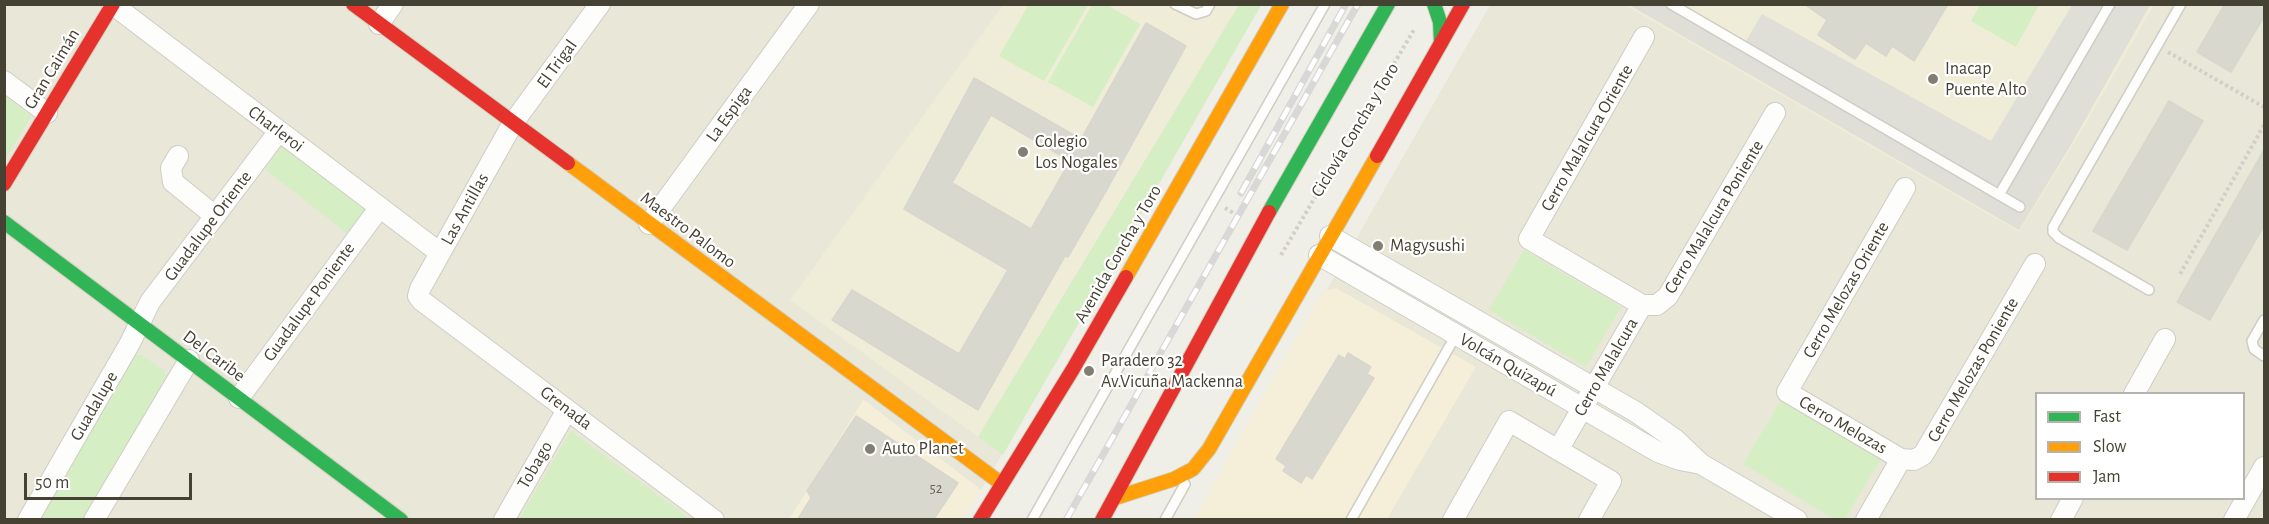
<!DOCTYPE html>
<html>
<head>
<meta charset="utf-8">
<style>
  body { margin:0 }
  #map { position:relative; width:2269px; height:524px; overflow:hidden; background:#f0efe7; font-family:"Alegreya Sans",sans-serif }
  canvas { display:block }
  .frame { position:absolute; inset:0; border:6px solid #464233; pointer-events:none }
  .legend { position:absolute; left:2035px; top:392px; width:210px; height:108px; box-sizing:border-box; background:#fff; border:2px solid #b5b3ad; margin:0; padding:8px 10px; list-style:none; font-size:18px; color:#464233 }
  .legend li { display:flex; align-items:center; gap:12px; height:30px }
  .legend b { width:30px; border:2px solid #b5b3ad }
  .scale { position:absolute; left:24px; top:473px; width:168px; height:27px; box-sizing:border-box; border:3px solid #464233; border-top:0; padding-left:8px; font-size:18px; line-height:21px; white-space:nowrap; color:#464233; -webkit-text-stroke:4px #fff; paint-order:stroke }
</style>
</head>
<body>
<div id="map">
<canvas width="2269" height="524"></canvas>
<div class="frame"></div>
<ul class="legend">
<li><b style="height:8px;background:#30b455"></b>Fast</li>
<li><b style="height:8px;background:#ff9f0a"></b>Slow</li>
<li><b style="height:8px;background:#e5322d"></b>Jam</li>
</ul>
<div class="scale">50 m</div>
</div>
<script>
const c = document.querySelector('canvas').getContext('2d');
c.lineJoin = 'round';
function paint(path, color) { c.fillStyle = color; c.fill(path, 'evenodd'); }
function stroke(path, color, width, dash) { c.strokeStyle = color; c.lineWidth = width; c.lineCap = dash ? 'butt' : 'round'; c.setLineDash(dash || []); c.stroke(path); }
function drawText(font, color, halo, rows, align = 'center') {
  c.font = font + ' "Alegreya Sans",sans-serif'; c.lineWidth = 4.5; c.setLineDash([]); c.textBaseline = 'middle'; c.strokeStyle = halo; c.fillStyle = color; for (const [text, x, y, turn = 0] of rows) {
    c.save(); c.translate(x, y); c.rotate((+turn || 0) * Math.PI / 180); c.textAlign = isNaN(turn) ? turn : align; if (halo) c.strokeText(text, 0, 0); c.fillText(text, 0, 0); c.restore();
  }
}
paint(new Path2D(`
  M 4,5 L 1261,5 L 1117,258 L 981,490 L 864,400 L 789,520 L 5,519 Z
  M 1490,5 L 2264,5 L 2264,519 L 1195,520 ZM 2036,394 L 2244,394 L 2244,498 L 2036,498 Z`), '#e9e7d7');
paint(new Path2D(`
  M 1336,288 L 1476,367 L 1387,519 L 1193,520 L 1323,291 Z
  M 863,400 L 981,490 L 963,519 L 789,520 Z`), '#f5eed8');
paint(new Path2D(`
  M 1003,5 L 1239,5 L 978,437 L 790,300 Z
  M 1625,5 L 2154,5 L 2085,125 L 2019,232 Z`), '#efedd8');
paint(new Path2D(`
  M 1029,4 L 1088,5 L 1044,81 L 999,56 Z
  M 1092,5 L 1107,5 L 1140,24 L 1093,107 L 1048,82 Z
  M 1239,5 L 1261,5 L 1003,455 L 978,437 Z
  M 1980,5 L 1980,4 L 2039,5 L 2016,47 L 1971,21 Z
  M 5,96 L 31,116 L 5,160 Z
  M 284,143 L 365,204 L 364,215 L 349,235 L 265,169 Z
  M 1524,250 L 1621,307 L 1586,367 L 1489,310 Z
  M 141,355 L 165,371 L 166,377 L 83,519 L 39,520 L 132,356 Z
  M 1782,399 L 1881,459 L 1844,520 L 1834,519 L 1743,464 Z
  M 571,431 L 690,519 L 519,519 Z`), '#d6eec4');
paint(new Path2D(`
  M 1629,5 L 1667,5 L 1742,48 L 1762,14 L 1991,141 L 2072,5 L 2150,5 L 2072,143 L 2019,230 Z`), '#dfded7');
const building = new Path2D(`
  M 1804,4 L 1948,4 L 1914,61 L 1892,46 L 1886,56 L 1866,43 L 1855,59 L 1818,35 L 1827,20 Z
  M 2225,4 L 2265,4 L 2265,15 L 2231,72 L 2197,52 Z
  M 1146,23 L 1186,46 L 1105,193 L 1068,257 L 1065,256 L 978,410 L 832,320 L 852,290 L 959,354 L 1008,270 L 904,209 L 974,78 L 1081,139 ZM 991,115 L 1070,161 L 1031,229 L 952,183 Z
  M 2169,101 L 2203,121 L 2127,250 L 2093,231 Z
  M 2265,148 L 2265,224 L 2210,320 L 2177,302 Z
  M 1348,353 L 1371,367 L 1367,374 L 1374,378 L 1312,479 L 1306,475 L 1301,483 L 1283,471 L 1286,466 L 1276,459 L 1339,355 L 1345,359 Z
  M 856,416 L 958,483 L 934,519 L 798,519 L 811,498 L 807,491 Z`);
paint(building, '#d9d8cf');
stroke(building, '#d8d6cd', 1.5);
const lane = new Path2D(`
  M 1175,4 L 1196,14 L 1206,11 L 1210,4
  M 1671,4 L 2020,207
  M 1999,195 L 2110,4
  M 2149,290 L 2059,238 L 2053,232 L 2053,227 L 2181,4
  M 2264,320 L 2252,341 L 2254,349 L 2264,356
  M 1032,520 L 1325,4
  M 1165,520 L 1185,484
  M 1351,520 L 1456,335`);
const street = new Path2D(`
  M 112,4 L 440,253
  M 600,4 L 513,123 L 420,289 L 418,296 L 422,301 L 714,520
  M 379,24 L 393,4
  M 1644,37 L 1529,239 L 1642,305 L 1657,305 L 1668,296 L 1775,113
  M 4,81 L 47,113
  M 178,156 L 171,168 L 173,182 L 215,216
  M 1905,188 L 1787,392 L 1901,459 L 1914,460 L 1923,455 L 2035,264
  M 649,224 L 809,4
  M 1330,236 L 1636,412 L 1676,440 L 1701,464 L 1797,520
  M 1319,255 L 1658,452 L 1680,460 L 1701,464
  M 2134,394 L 2165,339
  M 239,398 L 380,207
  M 1558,450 L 1642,305
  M 28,520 L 130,343 L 150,302 L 279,131
  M 94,520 L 189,360
  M 504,520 L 567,410
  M 1453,520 L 1509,421 L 1611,481 L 1589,520
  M 1866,520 L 1901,459
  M 2061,520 L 2073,498
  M 2234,520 L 2264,467`);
const fast = new Path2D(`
  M 1434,4 L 1440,22 L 1441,43
  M 1269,212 L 1388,4
  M 4,222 L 401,520`);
const slow = new Path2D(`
  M 568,163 L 1002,484
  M 1126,277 L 1282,4
  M 1193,469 L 1209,449 L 1377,156
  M 1115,498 L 1174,479 L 1193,469`);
const jam = new Path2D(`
  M 353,4 L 568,163
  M 1377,156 L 1463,4
  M 4,184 L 113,4
  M 980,520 L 1073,369 L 1126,277
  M 1102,520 L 1269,212`);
stroke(lane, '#cecdc5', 12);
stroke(street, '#cecdc5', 22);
stroke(fast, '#d0cebd', 16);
stroke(slow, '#d0cebd', 16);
stroke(jam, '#d0cebd', 16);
stroke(new Path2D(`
  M 2168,52 L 2264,107
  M 1225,208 L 1240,217
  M 1281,255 L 1415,28
  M 2180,274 L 2264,125`), '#d1cfc8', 4, [3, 3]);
stroke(lane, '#fdfdfb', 9);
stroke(street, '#fdfdfb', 20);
stroke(fast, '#30b455', 14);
stroke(slow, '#ff9f0a', 14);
stroke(jam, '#e5322d', 14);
const rail = new Path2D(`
  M 1241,193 L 1346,4
  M 1066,520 L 1358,4`);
stroke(rail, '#d8d8d7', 7);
stroke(rail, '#fff', 4.5, [14]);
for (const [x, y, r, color] of [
  [1933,79,6,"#827f72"],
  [1023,152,6,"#827f72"],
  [1378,246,6,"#827f72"],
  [1089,371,6,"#827f72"],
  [870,449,6,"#827f72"]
]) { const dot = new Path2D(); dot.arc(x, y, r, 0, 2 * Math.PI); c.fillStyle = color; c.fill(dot); stroke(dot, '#fff', 2); }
drawText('15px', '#6c685b', null, [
  ["52",936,488]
]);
drawText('18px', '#464233', '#fff', [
  ["El Trigal",557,64,-54],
  ["Gran Caimán",52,69,-59],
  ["La Espiga",729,114,-54],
  ["Charleroi",276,129,37],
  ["Ciclovía Concha y Toro",1355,130,-59],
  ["Cerro Malalcura Oriente",1587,138,-60],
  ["Las Antillas",465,209,-61],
  ["Cerro Malalcura Poniente",1714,217,-59],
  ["Guadalupe Oriente",208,226,-53],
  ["Maestro Palomo",688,230,37],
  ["Avenida Concha y Toro",1118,254,-60],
  ["Cerro Melozas Oriente",1846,290,-60],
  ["Guadalupe Poniente",309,302,-54],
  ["Del Caribe",214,356,37],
  ["Volcán Quizapú",1508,365,30],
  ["Cerro Malalcura",1606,367,-60],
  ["Cerro Melozas Poniente",1973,370,-60],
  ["Guadalupe",94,406,-60],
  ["Grenada",566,408,37],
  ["Cerro Melozas",1843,425,30],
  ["Tobago",535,465,-60]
]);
drawText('18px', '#464233', '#fff', [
  ["Inacap",1945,69],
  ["Puente Alto",1945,90],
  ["Colegio",1035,142],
  ["Los Nogales",1035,163],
  ["Magysushi",1390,246],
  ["Paradero 32",1101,361],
  ["Av.Vicuña Mackenna",1101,382],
  ["Auto Planet",882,449]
], 'left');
</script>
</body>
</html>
